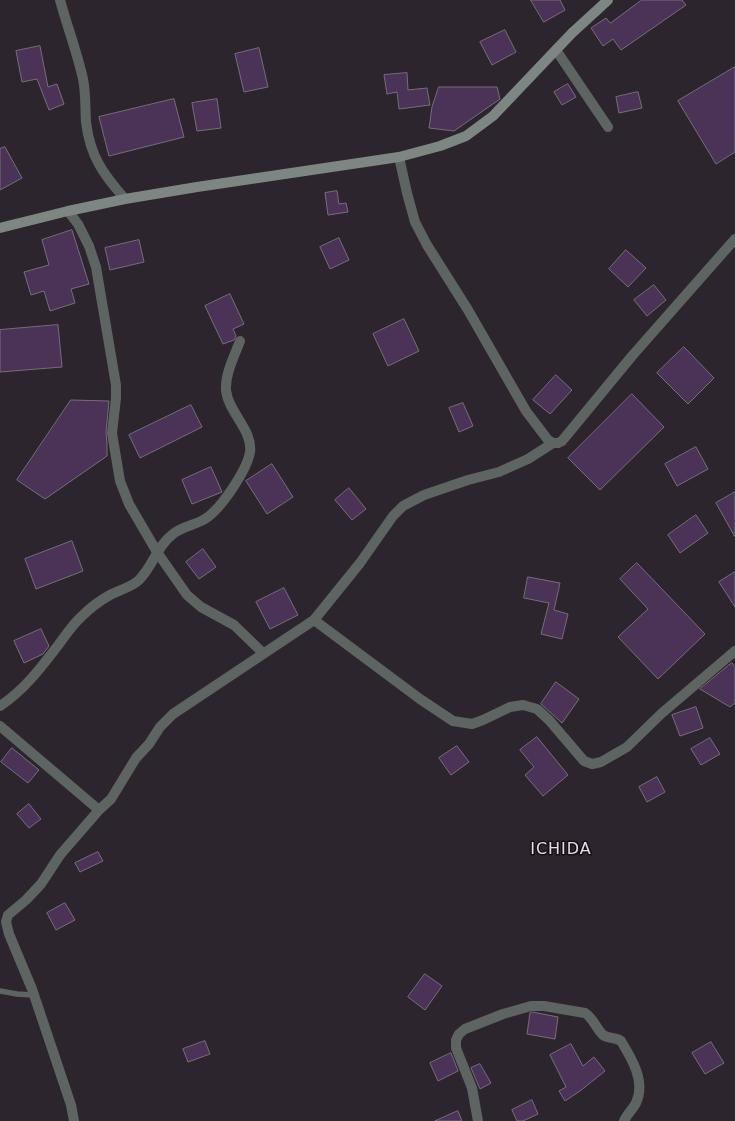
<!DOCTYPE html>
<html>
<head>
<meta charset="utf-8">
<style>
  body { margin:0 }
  canvas { display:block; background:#2d252d }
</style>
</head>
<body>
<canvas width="735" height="1121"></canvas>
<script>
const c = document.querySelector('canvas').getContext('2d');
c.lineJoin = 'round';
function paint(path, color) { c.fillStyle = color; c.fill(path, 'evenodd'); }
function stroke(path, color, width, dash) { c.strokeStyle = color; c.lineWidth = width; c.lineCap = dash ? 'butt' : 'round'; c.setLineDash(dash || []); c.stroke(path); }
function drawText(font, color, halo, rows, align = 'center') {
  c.font = font + ' "DejaVu Sans",sans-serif'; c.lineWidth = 3; c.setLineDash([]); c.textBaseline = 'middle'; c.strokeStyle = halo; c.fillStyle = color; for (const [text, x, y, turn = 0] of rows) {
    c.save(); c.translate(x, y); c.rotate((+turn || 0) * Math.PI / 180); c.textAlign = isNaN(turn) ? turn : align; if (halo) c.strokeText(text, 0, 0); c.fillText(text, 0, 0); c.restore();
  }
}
const building = new Path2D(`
  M 531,0 L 560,0 L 565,10 L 544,22 Z
  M 642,0 L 682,0 L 686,5 L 621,50 L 613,39 L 603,46 L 591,28 L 606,18 L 610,23 Z
  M 505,30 L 516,52 L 492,65 L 480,42 Z
  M 40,46 L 48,87 L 57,84 L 64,104 L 49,110 L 37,79 L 22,82 L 16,51 Z
  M 259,48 L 268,87 L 244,92 L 235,54 Z
  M 735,67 L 735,152 L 716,164 L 678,101 Z
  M 407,73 L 408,90 L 427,88 L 430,105 L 399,109 L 397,92 L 387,94 L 384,75 Z
  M 568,84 L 576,97 L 562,105 L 554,92 Z
  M 439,87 L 497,87 L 500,99 L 454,131 L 429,128 L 432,107 Z
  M 638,92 L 642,108 L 619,113 L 616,97 Z
  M 174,99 L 184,137 L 109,156 L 99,117 Z
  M 217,99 L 221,128 L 197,131 L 192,103 Z
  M 5,147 L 22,178 L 0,190 L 0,149 Z
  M 337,191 L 339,204 L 346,203 L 348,212 L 328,215 L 325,193 Z
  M 72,230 L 89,284 L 71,289 L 75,303 L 50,311 L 44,291 L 31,295 L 24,272 L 49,265 L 42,240 Z
  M 339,238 L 349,260 L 330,269 L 320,247 Z
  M 139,240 L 144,262 L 110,270 L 105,248 Z
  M 626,250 L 646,268 L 628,287 L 609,269 Z
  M 654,285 L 666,300 L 647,316 L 634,300 Z
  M 230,294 L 244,324 L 233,329 L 236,336 L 234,340 L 223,344 L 205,306 Z
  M 404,319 L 419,351 L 388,366 L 373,334 Z
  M 58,325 L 62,367 L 0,372 L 0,330 Z
  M 684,347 L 714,378 L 688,404 L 657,373 Z
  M 556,375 L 572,390 L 550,414 L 533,400 Z
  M 632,394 L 664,427 L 600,490 L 568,458 Z
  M 71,400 L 109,401 L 106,432 L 107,444 L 107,456 L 45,499 L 17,480 Z
  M 463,403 L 473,426 L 459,432 L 449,408 Z
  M 191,405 L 202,427 L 140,458 L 129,435 Z
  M 696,447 L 708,469 L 677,486 L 665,464 Z
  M 272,464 L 293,497 L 267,514 L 246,481 Z
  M 211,467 L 222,492 L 192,504 L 182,480 Z
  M 349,488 L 366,509 L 352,520 L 335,500 Z
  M 735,492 L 735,537 L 716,503 Z
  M 696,515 L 708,533 L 680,553 L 668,535 Z
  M 72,541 L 83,571 L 36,589 L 25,559 Z
  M 203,549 L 216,567 L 199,579 L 186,562 Z
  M 637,563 L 705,634 L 658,679 L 618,637 L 648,609 L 620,579 Z
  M 735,572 L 735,607 L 719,582 Z
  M 528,577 L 560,583 L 554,610 L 568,614 L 562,639 L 541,634 L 549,603 L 524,598 Z
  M 284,588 L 298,615 L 270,629 L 256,602 Z
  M 41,629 L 49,646 L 43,654 L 24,663 L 14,641 Z
  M 732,663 L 735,667 L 735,703 L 730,707 L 700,689 Z
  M 556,682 L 579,699 L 562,723 L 541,704 Z
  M 696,707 L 703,728 L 680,736 L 672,715 Z
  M 537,737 L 568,775 L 543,796 L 525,775 L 534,767 L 520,750 Z
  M 710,738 L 720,754 L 701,765 L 691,749 Z
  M 457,746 L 469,762 L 451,775 L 439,758 Z
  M 12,748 L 39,770 L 28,783 L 1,762 Z
  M 657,777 L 665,792 L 647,802 L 639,787 Z
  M 29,804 L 41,819 L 29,828 L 17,814 Z
  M 98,852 L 103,861 L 80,872 L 75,863 Z
  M 65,903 L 75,920 L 56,930 L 47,913 Z
  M 425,974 L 442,986 L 425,1010 L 408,997 Z
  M 532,1012 L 558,1017 L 555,1039 L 527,1034 L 530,1013 Z
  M 205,1041 L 210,1054 L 188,1062 L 183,1049 Z
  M 711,1042 L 724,1063 L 705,1074 L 692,1053 Z
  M 571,1044 L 583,1066 L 594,1057 L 605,1071 L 580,1091 L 565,1101 L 559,1091 L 566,1087 L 550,1055 Z
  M 451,1053 L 458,1071 L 438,1081 L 430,1063 Z
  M 480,1064 L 491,1083 L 480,1089 L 471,1068 Z
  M 532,1100 L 538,1114 L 523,1121 L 517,1121 L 512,1110 Z
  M 458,1111 L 462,1121 L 435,1121 Z`);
paint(building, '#4a3357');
stroke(building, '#756e7a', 1);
stroke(new Path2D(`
  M 0,991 L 17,994 L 33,995`), '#5e6462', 5.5);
stroke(new Path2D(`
  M 60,0 C 67,26 77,52 83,79 C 86,93 85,107 86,122 C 90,156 103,174 125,199
  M 556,50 L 608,127
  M 399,157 L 407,193 L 415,222 L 427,245 L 468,310 L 526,411 L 548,440 L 553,443
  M 68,211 L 78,224 L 89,246 L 96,267 L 116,385 L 116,398 L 112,433 L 120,481 L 129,504 L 157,552 L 187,595 L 201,607 L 234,625 L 263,653
  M 314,620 L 420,699 L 453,721 L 472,724 L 483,720 L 510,707 L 523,705 L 537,709 L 549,720 L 584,761 L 592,764 L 601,762 L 627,747 L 662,713 L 735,651
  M 0,706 C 23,691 40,669 56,648 C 64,638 71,626 81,617 C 89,609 99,601 110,595 C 119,590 132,587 139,580 C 153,566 157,546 173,534 C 181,527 195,525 205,519 C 221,509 247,470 250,452 C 253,430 228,412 226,390 C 225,374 234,357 240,341
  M 0,726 L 99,810
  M 74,1121 L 71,1105 L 32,989 L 9,934 L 6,922 L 8,915 L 26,900 L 41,884 L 60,855 L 99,810 L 111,799 L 136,758 L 149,744 L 160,727 L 173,714 L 314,620 L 360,563 L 393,516 L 403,506 L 424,495 L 468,480 L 499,472 L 510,467 L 528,459 L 553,443 L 558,443 L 562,441 L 632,356 L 735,239
  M 478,1121 L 472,1088 L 456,1048 L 456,1040 L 459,1034 L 465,1029 L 503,1014 L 531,1006 L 544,1006 L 585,1013 C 593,1018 596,1028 603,1035 C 609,1039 616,1037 621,1041 C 632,1059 646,1082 636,1103 C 633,1109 627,1114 624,1121`), '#5e6462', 10);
stroke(new Path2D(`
  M 0,228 L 68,211 L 125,199 L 197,187 L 399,157 L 440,146 L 466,136 L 493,116 L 572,33 L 608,0`), '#7d8682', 10);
c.letterSpacing = '1px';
drawText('16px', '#e9dde9', '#130f13', [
  ["ICHIDA",561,850]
]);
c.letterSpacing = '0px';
</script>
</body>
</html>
